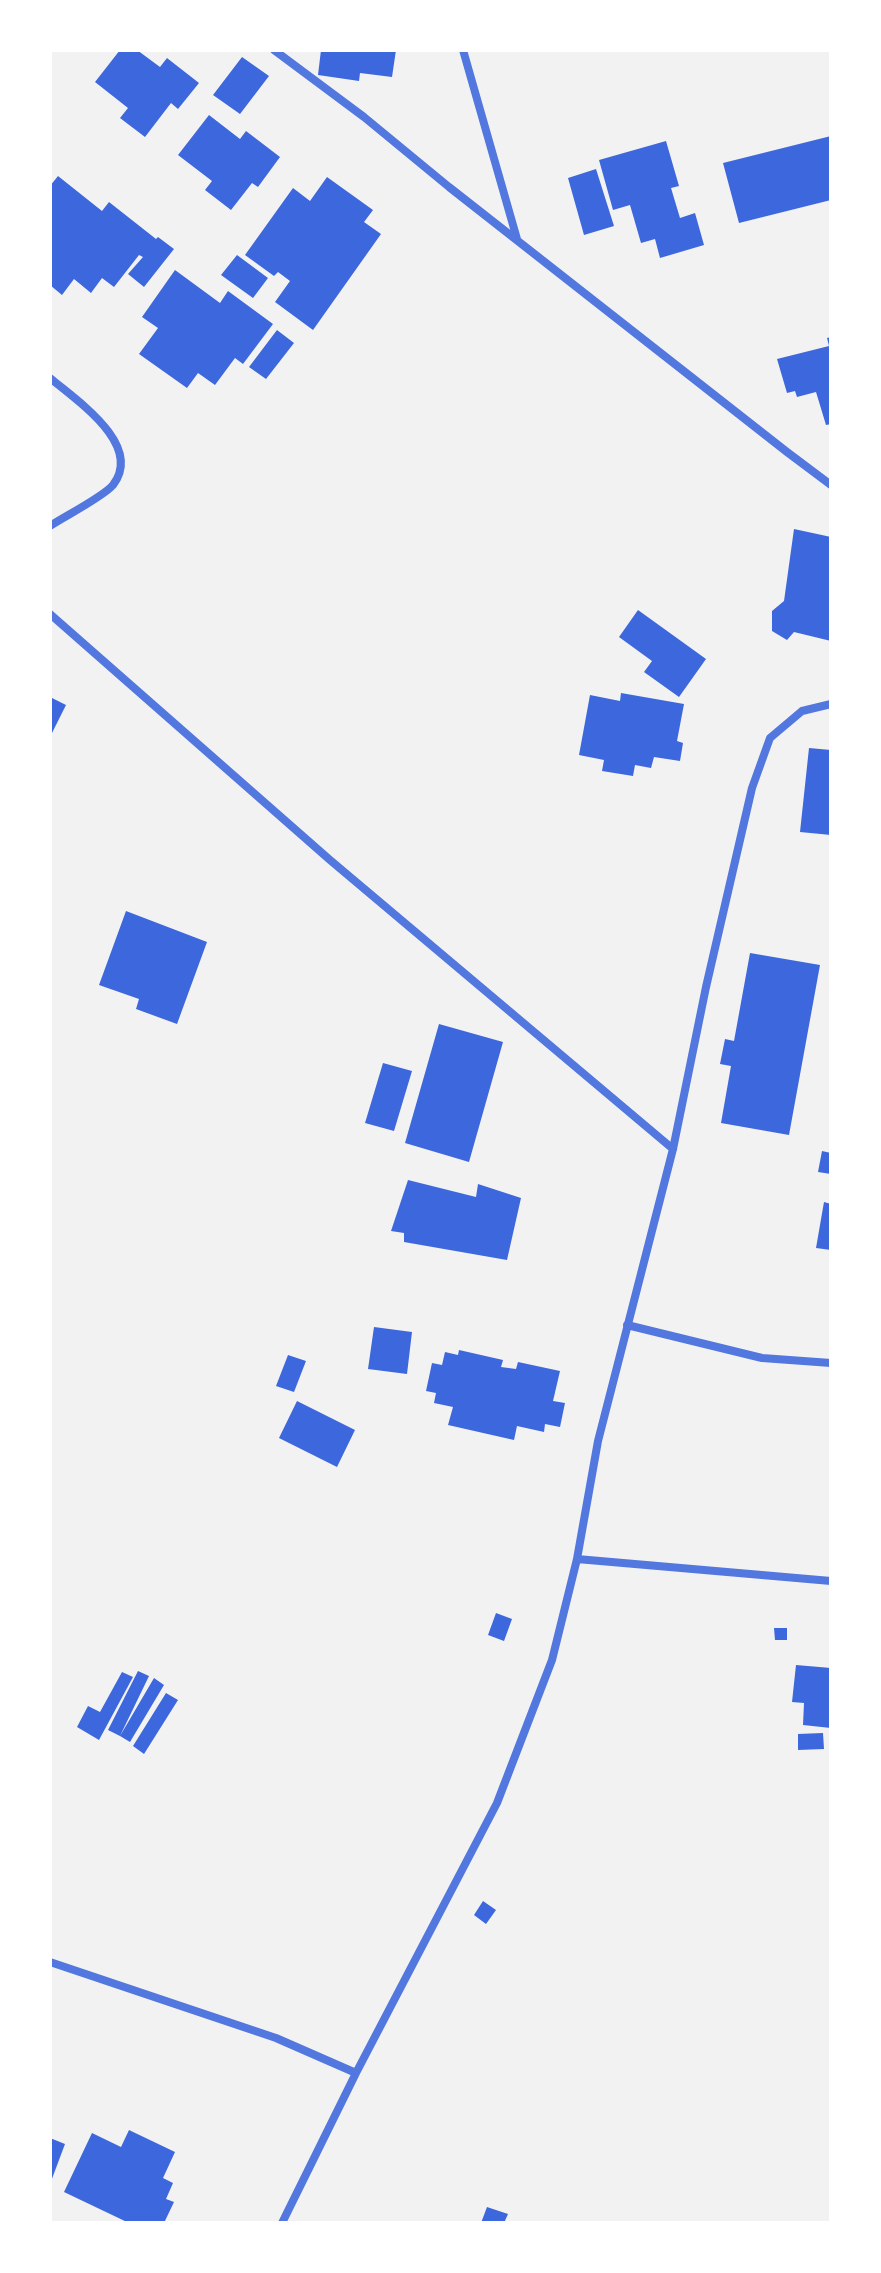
<!DOCTYPE html>
<html>
<head>
<meta charset="utf-8">
<style>
  body { margin:0 }
  #map { position:relative; width:881px; height:2273px; overflow:hidden; background:#f2f2f2; font-family:Barlow,sans-serif }
  canvas { display:block }
  .frame { position:absolute; inset:0; border:52px solid #fff; pointer-events:none }
</style>
</head>
<body>
<div id="map">
<canvas width="881" height="2273"></canvas>
<div class="frame"></div>
</div>
<script>
const c = document.querySelector('canvas').getContext('2d');
c.lineJoin = 'round';
function paint(path, color) { c.fillStyle = color; c.fill(path, 'evenodd'); }
function stroke(path, color, width, dash) { c.strokeStyle = color; c.lineWidth = width; c.lineCap = dash ? 'butt' : 'round'; c.setLineDash(dash || []); c.stroke(path); }
paint(new Path2D(`
  M 120,50 L 137,50 L 160,67 L 167,58 L 199,83 L 178,109 L 171,103 L 145,137 L 120,118 L 128,108 L 95,82 Z
  M 321,50 L 396,50 L 392,77 L 360,73 L 359,81 L 318,75 Z
  M 242,57 L 269,76 L 240,114 L 213,95 Z
  M 209,115 L 240,139 L 246,131 L 280,157 L 258,187 L 252,183 L 231,210 L 205,190 L 212,181 L 178,155 Z
  M 831,136 L 831,200 L 739,223 L 723,163 Z
  M 666,141 L 679,186 L 671,188 L 680,218 L 695,213 L 704,245 L 660,258 L 655,239 L 641,243 L 630,205 L 613,210 L 599,160 Z
  M 596,169 L 614,226 L 584,235 L 568,178 Z
  M 58,176 L 102,211 L 109,202 L 156,239 L 158,237 L 174,249 L 144,287 L 128,274 L 143,257 L 139,255 L 114,287 L 102,278 L 91,293 L 74,279 L 62,295 L 50,285 L 50,186 Z
  M 327,177 L 373,210 L 364,222 L 381,234 L 313,330 L 275,302 L 290,281 L 278,272 L 274,276 L 245,255 L 293,188 L 310,201 Z
  M 237,255 L 268,278 L 253,298 L 221,275 Z
  M 175,270 L 220,303 L 228,291 L 273,324 L 243,364 L 235,358 L 215,385 L 198,373 L 187,388 L 139,354 L 158,328 L 142,317 Z
  M 277,330 L 294,343 L 266,379 L 249,367 Z
  M 831,337 L 831,424 L 826,425 L 816,392 L 797,397 L 795,391 L 787,393 L 777,359 L 829,346 L 827,338 Z
  M 794,529 L 831,537 L 831,641 L 794,632 L 787,640 L 772,631 L 772,611 L 784,601 Z
  M 638,610 L 706,659 L 679,697 L 644,672 L 652,661 L 619,637 Z
  M 621,693 L 684,704 L 677,741 L 683,743 L 680,761 L 654,757 L 651,768 L 635,765 L 633,776 L 602,771 L 604,760 L 579,755 L 590,695 L 620,701 Z
  M 50,697 L 66,705 L 50,737 Z
  M 809,748 L 831,750 L 831,835 L 800,832 Z
  M 126,911 L 207,942 L 177,1024 L 136,1009 L 139,999 L 99,985 Z
  M 750,953 L 820,965 L 789,1135 L 721,1123 L 731,1066 L 720,1064 L 725,1039 L 734,1041 Z
  M 439,1024 L 503,1042 L 469,1162 L 405,1143 Z
  M 383,1063 L 412,1071 L 394,1131 L 365,1123 Z
  M 822,1151 L 831,1153 L 831,1174 L 818,1172 Z
  M 408,1180 L 476,1197 L 478,1184 L 521,1198 L 507,1260 L 404,1242 L 404,1233 L 391,1231 Z
  M 824,1202 L 831,1204 L 831,1250 L 816,1248 Z
  M 374,1327 L 412,1332 L 407,1374 L 368,1369 Z
  M 459,1350 L 503,1360 L 501,1367 L 516,1369 L 518,1362 L 560,1371 L 553,1401 L 565,1403 L 560,1427 L 545,1424 L 544,1432 L 517,1426 L 514,1440 L 448,1425 L 453,1407 L 434,1403 L 436,1393 L 426,1391 L 432,1363 L 442,1365 L 445,1352 L 458,1355 Z
  M 288,1355 L 306,1361 L 294,1392 L 276,1386 Z
  M 297,1401 L 355,1430 L 337,1467 L 279,1438 Z
  M 496,1613 L 512,1619 L 504,1641 L 488,1635 Z
  M 774,1628 L 787,1628 L 787,1640 L 775,1640 Z
  M 796,1665 L 831,1668 L 831,1728 L 803,1725 L 804,1703 L 792,1702 Z
  M 138,1671 L 149,1676 L 120,1736 L 108,1730 Z
  M 122,1672 L 133,1677 L 99,1740 L 77,1727 L 88,1706 L 100,1712 Z
  M 154,1678 L 164,1685 L 130,1742 L 120,1736 Z
  M 166,1693 L 178,1700 L 144,1754 L 133,1746 Z
  M 823,1733 L 824,1749 L 798,1750 L 798,1734 Z
  M 483,1901 L 496,1910 L 486,1924 L 474,1915 Z
  M 129,2130 L 175,2152 L 163,2178 L 173,2183 L 166,2199 L 174,2202 L 164,2223 L 129,2223 L 64,2192 L 92,2133 L 121,2147 Z
  M 50,2138 L 65,2144 L 50,2184 Z
  M 487,2207 L 508,2214 L 504,2223 L 481,2223 Z`), '#3d67dc');
stroke(new Path2D(`
  M 274,50 L 364,117 L 449,187 L 787,452 L 831,485
  M 463,50 L 517,239
  M 50,378 C 76,400 144,445 113,485 C 103,497 65,516 50,526
  M 50,614 L 330,860 L 673,1149
  M 627,1325 L 762,1358 L 831,1363
  M 577,1559 L 831,1581
  M 50,1962 L 276,2038 L 356,2073
  M 282,2223 L 356,2073 L 497,1803 L 552,1660 L 577,1559 L 598,1441 L 673,1149 L 706,987 L 752,788 L 770,738 L 802,711 L 831,704`), '#5277de', 8);
</script>
</body>
</html>
